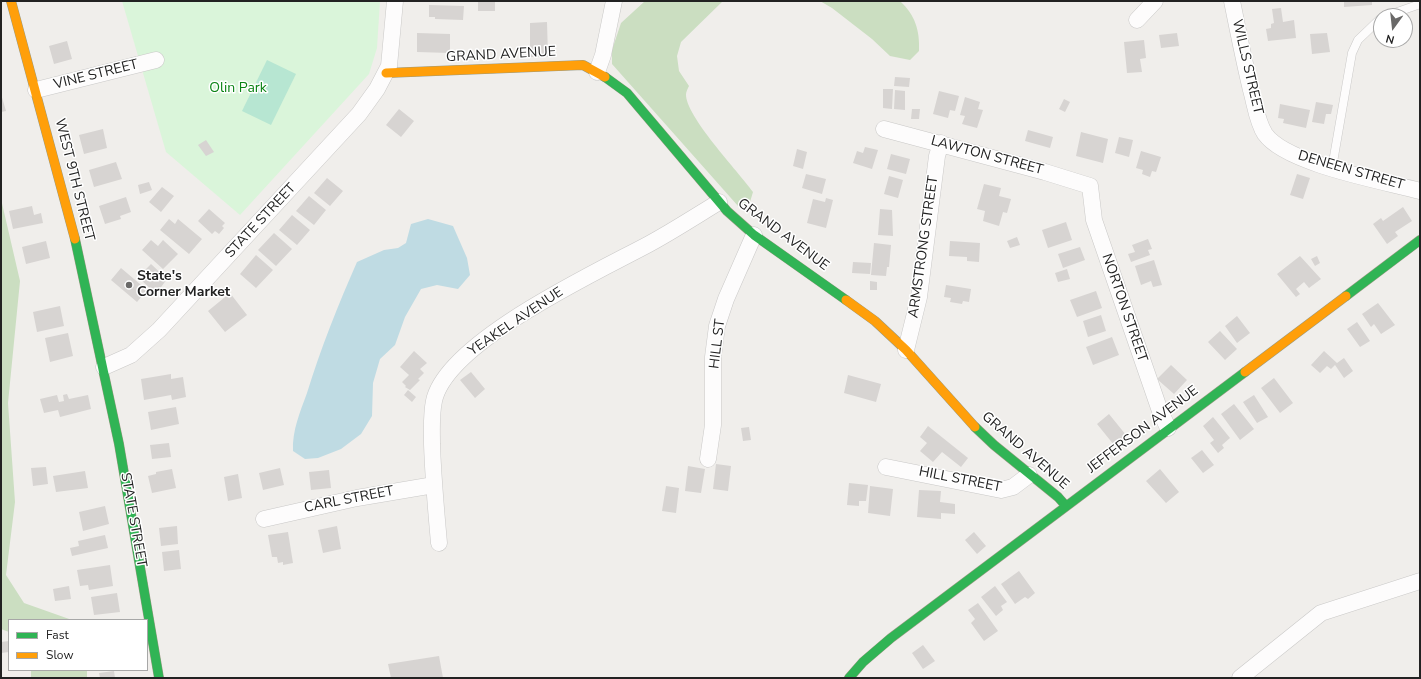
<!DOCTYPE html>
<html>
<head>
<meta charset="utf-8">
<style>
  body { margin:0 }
  #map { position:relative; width:1421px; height:679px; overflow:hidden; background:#f0eeeb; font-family:"Nunito Sans",sans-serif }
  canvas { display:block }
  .frame { position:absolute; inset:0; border:2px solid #222; pointer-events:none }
  .legend { position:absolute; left:8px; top:619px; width:140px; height:52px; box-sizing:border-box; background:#fff; border:1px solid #a7a7a7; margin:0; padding:5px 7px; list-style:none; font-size:12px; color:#222 }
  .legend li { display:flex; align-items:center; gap:8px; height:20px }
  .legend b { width:20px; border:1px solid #a7a7a7 }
  .north { position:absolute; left:1373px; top:8px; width:40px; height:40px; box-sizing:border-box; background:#fff; border:1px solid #a7a7a7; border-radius:50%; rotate:195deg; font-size:11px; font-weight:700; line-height:16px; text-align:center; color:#222 }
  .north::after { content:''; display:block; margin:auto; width:14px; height:18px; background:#6a6968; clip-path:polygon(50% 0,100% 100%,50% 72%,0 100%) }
</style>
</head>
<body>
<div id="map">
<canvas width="1421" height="679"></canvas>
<div class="frame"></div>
<ul class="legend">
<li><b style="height:5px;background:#30b455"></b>Fast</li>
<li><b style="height:5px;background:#ff9f0a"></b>Slow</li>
</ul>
<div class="north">N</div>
</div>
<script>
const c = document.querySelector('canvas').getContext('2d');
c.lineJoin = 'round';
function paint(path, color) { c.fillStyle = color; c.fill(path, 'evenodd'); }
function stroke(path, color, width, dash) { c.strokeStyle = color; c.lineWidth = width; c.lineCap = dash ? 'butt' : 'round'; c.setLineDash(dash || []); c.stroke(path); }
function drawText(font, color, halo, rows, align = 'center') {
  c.font = font + ' "Nunito Sans",sans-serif'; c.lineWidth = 3; c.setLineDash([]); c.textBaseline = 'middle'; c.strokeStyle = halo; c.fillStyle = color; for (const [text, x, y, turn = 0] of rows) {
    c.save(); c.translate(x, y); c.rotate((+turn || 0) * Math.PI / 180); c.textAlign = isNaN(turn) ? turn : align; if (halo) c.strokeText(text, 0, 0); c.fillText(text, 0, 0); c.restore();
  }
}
paint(new Path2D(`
  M 645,1 L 723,1 L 681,42 L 677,56 L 679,71 L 689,86 C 688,88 686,92 686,94 C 685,116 739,172 753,192 L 750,202 L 738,206 L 612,64 L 612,50 L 621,23 Z
  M 820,1 L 900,1 C 915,15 920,30 919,51 L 910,60 L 890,56 L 872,39 L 832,8 Z
  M 1,199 L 20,281 L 8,403 L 15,502 L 6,575 L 24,603 L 72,620 L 9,620 L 9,632 L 1,629 Z
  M 31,670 L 87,670 L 87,678 L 31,678 Z`), '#cbdec1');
paint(new Path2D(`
  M 122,1 L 380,1 L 377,48 L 369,74 L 240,215 L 166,152 Z`), '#daf5da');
paint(new Path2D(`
  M 267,60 L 296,74 L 271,125 L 242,111 Z`), '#b7e6d2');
paint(new Path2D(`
  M 428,219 L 453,226 L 467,258 L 470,275 L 458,289 L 437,285 L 421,289 L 405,317 L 395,345 L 380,359 L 373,383 L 372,416 L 361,434 L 341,449 L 318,458 L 305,459 L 293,451 C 292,431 300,412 307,393 C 321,348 338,305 357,262 L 384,250 L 398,248 L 406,243 L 411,224 Z`), '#bfdbe3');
paint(new Path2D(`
  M 478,1 L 495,1 L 495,11 L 478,11 Z
  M 1344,1 L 1372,1 L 1372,5 L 1344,7 Z
  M 429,5 L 464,6 L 463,20 L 435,19 L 435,17 L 429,17 Z
  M 1281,8 L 1283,22 L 1294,20 L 1296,38 L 1268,41 L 1266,29 L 1271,28 L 1271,24 L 1274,23 L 1272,9 Z
  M 547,22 L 548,57 L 530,57 L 530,23 Z
  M 417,33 L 450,34 L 450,53 L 417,52 Z
  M 1177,33 L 1179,46 L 1161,48 L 1159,35 Z
  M 1327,33 L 1330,52 L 1312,54 L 1310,34 Z
  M 1144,40 L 1146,58 L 1140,59 L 1142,72 L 1127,73 L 1124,42 Z
  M 67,41 L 72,59 L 54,64 L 49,46 Z
  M 895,77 L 910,78 L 909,87 L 894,86 Z
  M 883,89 L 893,89 L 892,109 L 883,108 Z
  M 895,90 L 905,91 L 905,110 L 894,109 Z
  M 939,91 L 959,96 L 955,111 L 950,110 L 948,118 L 933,114 Z
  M 1,94 L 6,111 L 1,112 Z
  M 965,97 L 980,102 L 978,109 L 983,110 L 977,128 L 962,124 L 965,116 L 960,115 Z
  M 1064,99 L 1070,102 L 1065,112 L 1059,109 Z
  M 1316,102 L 1333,105 L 1331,114 L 1326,114 L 1324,124 L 1312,122 Z
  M 1280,104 L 1310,110 L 1306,128 L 1283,123 L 1284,119 L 1278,118 Z
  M 399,109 L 414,121 L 401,137 L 386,125 Z
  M 912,109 L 920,109 L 919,119 L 911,119 Z
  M 103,129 L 107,148 L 84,154 L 79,135 Z
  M 1028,130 L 1053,137 L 1050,148 L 1025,141 Z
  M 1081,132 L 1108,139 L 1103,163 L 1076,156 Z
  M 1119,137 L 1133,140 L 1129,157 L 1115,153 Z
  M 206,140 L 214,152 L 206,156 L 198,145 Z
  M 865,147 L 878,150 L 872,169 L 853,163 L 857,151 L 863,153 Z
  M 797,149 L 807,152 L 803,169 L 793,166 Z
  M 1141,151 L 1161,157 L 1156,172 L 1152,171 L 1150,177 L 1142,174 L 1143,170 L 1136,168 Z
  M 891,154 L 910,159 L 906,174 L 887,169 Z
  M 116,162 L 122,179 L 94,187 L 89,170 Z
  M 806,174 L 826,179 L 822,194 L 802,188 Z
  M 1297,174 L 1310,178 L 1303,199 L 1290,195 Z
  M 889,176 L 903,180 L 898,198 L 884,194 Z
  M 327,178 L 343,191 L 330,206 L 314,193 Z
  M 149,182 L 152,190 L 140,194 L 138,185 Z
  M 984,184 L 1001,188 L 999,196 L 1011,199 L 1007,213 L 1003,212 L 999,226 L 983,221 L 985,211 L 977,209 Z
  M 162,187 L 174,196 L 161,212 L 149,202 Z
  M 309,196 L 326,210 L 314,225 L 296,211 Z
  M 126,197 L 131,212 L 120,216 L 121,219 L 105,224 L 99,206 Z
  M 826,198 L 833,200 L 826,228 L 807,223 L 813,199 L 825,202 Z
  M 32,206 L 34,215 L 41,213 L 43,223 L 13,229 L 9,211 Z
  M 1403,207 L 1412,221 L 1395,232 L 1398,236 L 1387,244 L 1373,224 L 1381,218 L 1383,221 Z
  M 209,209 L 225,223 L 222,226 L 224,228 L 219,234 L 215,231 L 212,234 L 198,221 Z
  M 880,209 L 892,210 L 893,236 L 878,235 Z
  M 292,215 L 310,230 L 297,245 L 279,230 Z
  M 169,219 L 175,224 L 178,219 L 202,239 L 189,254 L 160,230 Z
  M 1066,222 L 1072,240 L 1048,248 L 1042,230 Z
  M 274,233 L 292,249 L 276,266 L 258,250 Z
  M 1017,237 L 1020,245 L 1010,248 L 1007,241 Z
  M 1148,239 L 1152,249 L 1148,250 L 1150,255 L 1131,262 L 1128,254 L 1135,252 L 1132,245 Z
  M 151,240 L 158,246 L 163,240 L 178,254 L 163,269 L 142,250 Z
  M 46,241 L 50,258 L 26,264 L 22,247 Z
  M 950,241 L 980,243 L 979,262 L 967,261 L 967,257 L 949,256 Z
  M 874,243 L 891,245 L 889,267 L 887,267 L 886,276 L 871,275 Z
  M 1080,247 L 1085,260 L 1063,268 L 1058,254 Z
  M 256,255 L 273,270 L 256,288 L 240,274 Z
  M 1300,256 L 1321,279 L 1309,288 L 1304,282 L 1296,289 L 1300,294 L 1296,297 L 1277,274 Z
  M 1317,256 L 1320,263 L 1315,266 L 1311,259 Z
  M 1154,260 L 1162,285 L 1153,287 L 1151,281 L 1141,285 L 1135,266 Z
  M 853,262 L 871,263 L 870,274 L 852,273 Z
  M 151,264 L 167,279 L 156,294 L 138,277 Z
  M 121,268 L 147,290 L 137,302 L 111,280 Z
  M 1067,269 L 1070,279 L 1058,282 L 1055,273 Z
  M 870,281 L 877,282 L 877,290 L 870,290 Z
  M 946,285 L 971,289 L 969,302 L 963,301 L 962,304 L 950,302 L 951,298 L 944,297 Z
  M 1096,291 L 1102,308 L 1077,317 L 1070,300 Z
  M 230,293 L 247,315 L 225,332 L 208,311 Z
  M 1378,303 L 1395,325 L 1381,334 L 1374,324 L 1371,327 L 1362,314 Z
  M 60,306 L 64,326 L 37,332 L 33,312 Z
  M 1101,315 L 1106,331 L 1088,337 L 1083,321 Z
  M 1237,316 L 1250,333 L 1237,343 L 1225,326 Z
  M 1357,322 L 1370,341 L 1360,347 L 1347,329 Z
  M 1220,331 L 1237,349 L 1225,360 L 1208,342 Z
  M 68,333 L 73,356 L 50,362 L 45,338 Z
  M 1112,337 L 1119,355 L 1093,365 L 1086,347 Z
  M 414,351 L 427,363 L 420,369 L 424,373 L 418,379 L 420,380 L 410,390 L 405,387 L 406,386 L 402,382 L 409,375 L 400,367 Z
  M 1324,351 L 1337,363 L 1344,358 L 1353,371 L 1344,378 L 1335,365 L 1331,369 L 1327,366 L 1320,373 L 1311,365 Z
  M 1171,365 L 1187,380 L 1174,394 L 1157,379 Z
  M 471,372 L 485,389 L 475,398 L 460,380 Z
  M 171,374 L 171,379 L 183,377 L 186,397 L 172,400 L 171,395 L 144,400 L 141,379 Z
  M 848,375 L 881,384 L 876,402 L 844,393 Z
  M 1274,378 L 1293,403 L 1280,413 L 1261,388 Z
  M 408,390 L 416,397 L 412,402 L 404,395 Z
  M 67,394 L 69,399 L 88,395 L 91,409 L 60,417 L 58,410 L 44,413 L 40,399 L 57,395 L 59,402 L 64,401 L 63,395 Z
  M 1254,395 L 1268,417 L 1257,423 L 1243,402 Z
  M 1234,404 L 1254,429 L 1240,440 L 1221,414 Z
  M 176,407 L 179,424 L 151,430 L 148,412 Z
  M 1109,414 L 1126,435 L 1114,445 L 1097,424 Z
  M 1213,417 L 1230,438 L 1222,445 L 1224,448 L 1218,453 L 1210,443 L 1214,440 L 1203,426 Z
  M 928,426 L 968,458 L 961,467 L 942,452 L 933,462 L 920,451 L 927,443 L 920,437 Z
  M 749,427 L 751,440 L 743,441 L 741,428 Z
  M 169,443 L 171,457 L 152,459 L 150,445 Z
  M 1202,450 L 1214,465 L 1203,473 L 1191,458 Z
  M 716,464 L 731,466 L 728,491 L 713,489 Z
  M 688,466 L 705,469 L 701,493 L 685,491 Z
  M 46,467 L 48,484 L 33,486 L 31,468 Z
  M 280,468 L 284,485 L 263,490 L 259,473 Z
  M 172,469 L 176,488 L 152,493 L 148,476 L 156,474 L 156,472 Z
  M 1160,469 L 1179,492 L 1166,503 L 1146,481 Z
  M 329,470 L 331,488 L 311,490 L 309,472 Z
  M 85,471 L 88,488 L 56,492 L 53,476 Z
  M 238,474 L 242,498 L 228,501 L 224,477 Z
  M 849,483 L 868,485 L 866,501 L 859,501 L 859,506 L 847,505 Z
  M 666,486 L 679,488 L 676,513 L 662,511 Z
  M 870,486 L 893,489 L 890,516 L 868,513 Z
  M 919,490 L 941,491 L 940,502 L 955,504 L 955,514 L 941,513 L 941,519 L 917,517 Z
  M 105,506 L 109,524 L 83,531 L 79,512 Z
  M 177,526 L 178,544 L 161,546 L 159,528 Z
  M 337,526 L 341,549 L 323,553 L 318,530 Z
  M 288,532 L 293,563 L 283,565 L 283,562 L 278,563 L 277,557 L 272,557 L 268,535 Z
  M 974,532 L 986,546 L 977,554 L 965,540 Z
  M 105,535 L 108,548 L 72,556 L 70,548 L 79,546 L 78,541 Z
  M 179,550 L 181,569 L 164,571 L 162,552 Z
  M 110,565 L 113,586 L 89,590 L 88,585 L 80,586 L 77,570 Z
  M 1019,571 L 1035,593 L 1028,599 L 1025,597 L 1015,604 L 1001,584 Z
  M 69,586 L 71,599 L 55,601 L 53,589 Z
  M 995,586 L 1007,602 L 1001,606 L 1003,610 L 996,616 L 981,597 Z
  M 117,593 L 120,612 L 94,615 L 91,597 Z
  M 978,603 L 998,631 L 984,641 L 971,623 L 975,619 L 968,610 Z
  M 9,641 L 9,652 L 1,653 L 1,642 Z
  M 923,645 L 935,661 L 923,669 L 912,653 Z
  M 439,656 L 443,678 L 391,678 L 388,664 Z
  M 114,671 L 115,678 L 100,678 L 99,673 Z`), '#d7d4d2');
const lane = new Path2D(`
  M 1386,16 L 1420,4
  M 1332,168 L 1352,53 L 1358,40 L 1381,18`);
const street = new Path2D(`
  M 1232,1 C 1238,31 1244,61 1251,90 C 1255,104 1257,122 1265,134 C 1286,164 1383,181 1420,191
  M 1137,20 L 1155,1
  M 597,72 L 603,55 L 614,1
  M 36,90 L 156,60
  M 884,129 L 1045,172 L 1090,186 L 1094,220 L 1160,411 L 1168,428
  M 906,350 L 919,297 L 937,156 L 941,143
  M 104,367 L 131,355 L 159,330 L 359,114 L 377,89 L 389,66 L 395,1
  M 708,459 L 713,425 L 713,357 L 717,326 L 726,299 L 754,235
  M 886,467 L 1001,490 L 1013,487 L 1029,475
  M 264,519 L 357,498 L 434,485
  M 439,543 C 436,510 433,477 432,444 C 432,430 431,415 434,401 C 446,342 597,272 649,244 C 673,231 696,216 719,202
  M 1240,678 L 1321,613 L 1420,581`);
const fast = new Path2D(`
  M 605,77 L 627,93 L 727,211 L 754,235 L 846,300
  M 75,239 L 119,444 L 159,678
  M 1346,296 L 1420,240
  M 975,427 L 994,445 L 1058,497 L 1066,506
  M 849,678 L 863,662 L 891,638 L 1245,372`);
const slow = new Path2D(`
  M 11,1 L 75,239
  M 386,73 L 583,65 L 605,77
  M 846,300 L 875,321 L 906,350 L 975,427
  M 1245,372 L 1346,296`);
stroke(lane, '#c9c8c7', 9);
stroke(street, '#c9c8c7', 17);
stroke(fast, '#999a82', 10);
stroke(slow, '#999a82', 10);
stroke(lane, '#fdfcfc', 8);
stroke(street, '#fdfcfc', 16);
stroke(fast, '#30b455', 9);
stroke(slow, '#ff9f0a', 9);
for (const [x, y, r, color] of [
  [129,285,4,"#6a6968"]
]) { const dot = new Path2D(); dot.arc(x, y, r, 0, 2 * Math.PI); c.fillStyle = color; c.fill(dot); stroke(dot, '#fff', 1.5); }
drawText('14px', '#222', '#fff', [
  ["GRAND AVENUE",501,55,-3],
  ["WILLS STREET",1247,67,77],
  ["VINE STREET",96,75,-14],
  ["LAWTON STREET",987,156,15],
  ["DENEEN STREET",1351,171,16],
  ["WEST 9TH STREET",74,180,76],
  ["STATE STREET",261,221,-47],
  ["GRAND AVENUE",783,235,37],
  ["ARMSTRONG STREET",924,247,-82],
  ["NORTON STREET",1124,308,71],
  ["YEAKEL AVENUE",516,322,-34],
  ["HILL ST",718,344,-83],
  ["JEFFERSON AVENUE",1143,430,-37],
  ["GRAND AVENUE",1025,451,41],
  ["HILL STREET",960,480,11],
  ["CARL STREET",349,500,-11],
  ["STATE STREET",133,520,80]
]);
drawText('14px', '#0c8416', '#fff', [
  ["Olin Park",238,89]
]);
drawText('bold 14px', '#222', '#fff', [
  ["State's",137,277],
  ["Corner Market",137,293]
], 'left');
</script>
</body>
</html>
